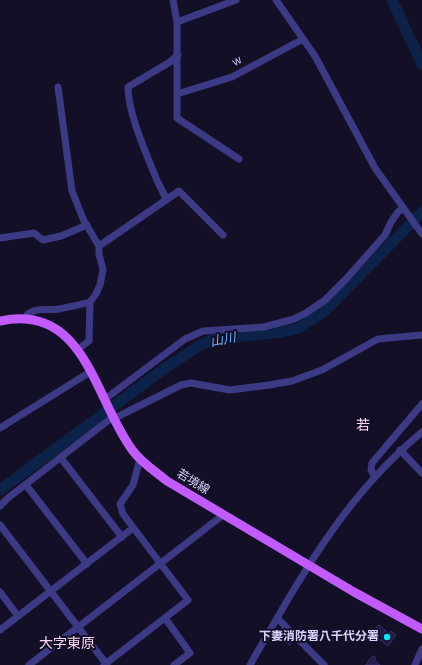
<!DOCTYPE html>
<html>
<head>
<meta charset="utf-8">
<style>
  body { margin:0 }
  canvas { display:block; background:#130f26 }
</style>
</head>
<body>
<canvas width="422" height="665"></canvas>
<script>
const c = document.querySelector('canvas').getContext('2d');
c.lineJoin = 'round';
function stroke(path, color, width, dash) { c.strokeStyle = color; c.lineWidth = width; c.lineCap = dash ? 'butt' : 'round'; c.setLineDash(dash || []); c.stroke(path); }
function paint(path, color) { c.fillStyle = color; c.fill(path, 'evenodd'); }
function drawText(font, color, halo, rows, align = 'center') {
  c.font = font + ' "IBM Plex Sans","Noto Sans JP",sans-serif'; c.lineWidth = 4; c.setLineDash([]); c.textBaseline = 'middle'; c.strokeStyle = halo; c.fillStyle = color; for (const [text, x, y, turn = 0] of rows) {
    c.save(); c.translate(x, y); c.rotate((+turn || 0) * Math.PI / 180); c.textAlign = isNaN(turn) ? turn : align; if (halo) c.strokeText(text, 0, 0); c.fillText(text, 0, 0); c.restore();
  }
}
stroke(new Path2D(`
  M 392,0 L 422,64
  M 0,490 L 165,368 L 199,346 L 214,339 L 282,332 L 299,328 L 325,311 L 422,212`), '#0c2248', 11);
const building = new Path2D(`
  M 379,625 L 389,634 L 391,631 L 396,635 L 388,646 L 377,638 L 379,635 L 374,631 Z
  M 284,628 L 293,638 L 290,645 L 277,635 Z
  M 373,656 L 376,658 L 374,660 L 380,665 L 366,665 Z`);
paint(building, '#241b47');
stroke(building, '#3b2d73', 1);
stroke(new Path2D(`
  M 173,0 L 177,22
  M 236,0 L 177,22 L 177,118 L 239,159
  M 276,0 L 315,56 L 375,168 L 422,234
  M 58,87 L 72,191 L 84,221 L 99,246 L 99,254 L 103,270 L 100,285 L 96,294 L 90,302
  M 177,94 L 232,77 L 303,39
  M 166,200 L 179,191 L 223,235
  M 0,238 L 34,233 L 43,240 L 61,236 L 87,225
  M 99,246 L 166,200 C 164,192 159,186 156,178 C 146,153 128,113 128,87 L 170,62 L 178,55
  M 25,318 C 31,306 48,311 59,309 C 69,307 80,305 90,302 L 89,341 L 78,349
  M 105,399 L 185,339 L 203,331 L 264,327 L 294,319 L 306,313 L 325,300 L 345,280 L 385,235 L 391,222 L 398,212 L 403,208
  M 115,418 L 181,385 L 191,383 L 230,390 L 269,385 L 292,381 L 322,370 L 378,339 L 422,335
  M 0,428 L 90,372
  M 400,450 L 422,473
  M 61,458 L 122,537
  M 375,477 L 371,470 L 372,463 L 422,404
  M 26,485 L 87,564
  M 0,506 L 8,498 L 114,416
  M 0,525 L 107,665
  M 0,592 L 18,616
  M 165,618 L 190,653 L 174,665
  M 277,618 L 324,665
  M 0,630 L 133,528
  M 29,665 L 223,515
  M 104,665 L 188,600 L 123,514 L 120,504 L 133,485 L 140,459
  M 250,665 C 301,577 342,499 422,432
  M 415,665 L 422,649`), '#3d3a85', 7);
stroke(new Path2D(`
  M 0,321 C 86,303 94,399 133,451 C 142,463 156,472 167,481 L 354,592 L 422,629`), '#c25bff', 9);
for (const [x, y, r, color] of [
  [387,637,4,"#00e5ff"]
]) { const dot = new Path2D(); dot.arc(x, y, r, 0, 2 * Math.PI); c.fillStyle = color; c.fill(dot); stroke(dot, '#130f26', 1.5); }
drawText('12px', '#d9d4ff', '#130f26', [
  ["w",237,61,-28],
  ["若境線",193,482,32]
]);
drawText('bold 12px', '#d9d4ff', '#130f26', [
  ["下妻消防署八千代分署",379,637]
], 'right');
drawText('italic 13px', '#62b6ff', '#130f26', [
  ["山川",223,340,-11]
]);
drawText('14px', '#ffd6f0', '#130f26', [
  ["若",363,426],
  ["大字東原",67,644]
]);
</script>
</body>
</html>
